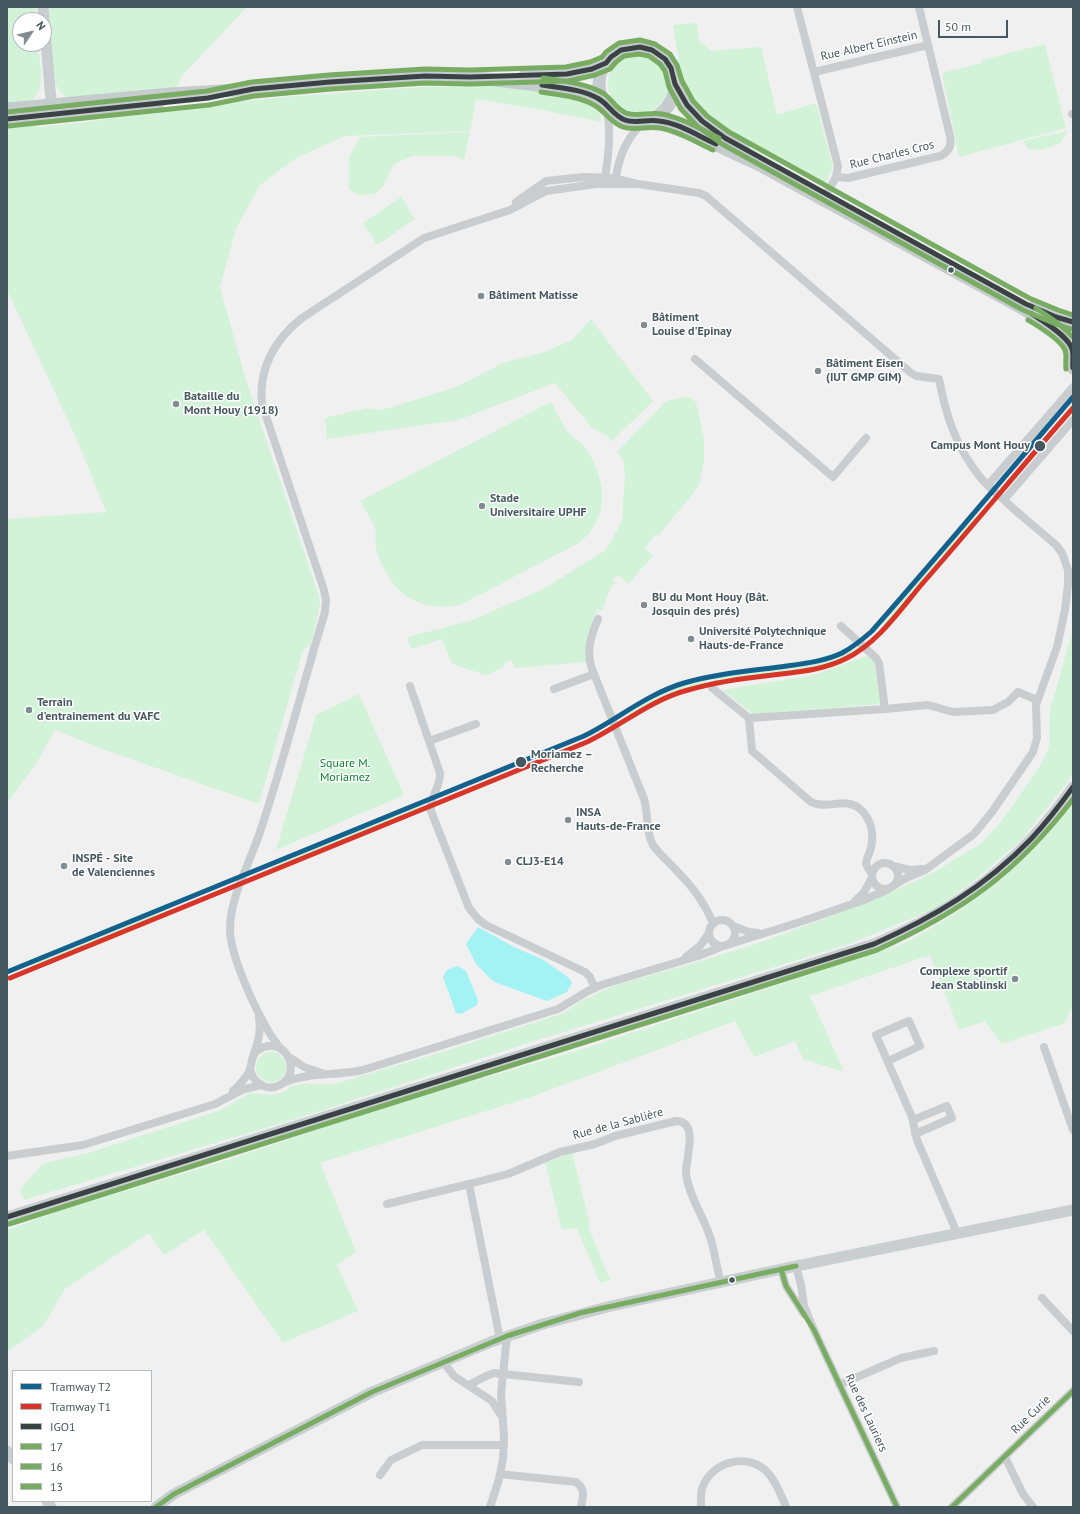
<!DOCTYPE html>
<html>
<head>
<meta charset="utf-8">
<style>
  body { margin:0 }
  #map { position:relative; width:1080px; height:1514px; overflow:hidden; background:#f1f0f0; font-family:"PT Sans",sans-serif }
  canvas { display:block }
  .frame { position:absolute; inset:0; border:8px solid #45585f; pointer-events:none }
  .legend { position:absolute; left:12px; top:1370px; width:140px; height:132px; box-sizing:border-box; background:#fff; border:1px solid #b5bcbf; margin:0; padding:5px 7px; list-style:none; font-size:12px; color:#45585f }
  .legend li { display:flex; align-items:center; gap:8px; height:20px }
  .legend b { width:20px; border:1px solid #b5bcbf }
  .north { position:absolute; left:12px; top:12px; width:40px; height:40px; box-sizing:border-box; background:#fff; border:1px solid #b5bcbf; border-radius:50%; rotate:55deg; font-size:11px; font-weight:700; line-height:16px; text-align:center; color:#45585f }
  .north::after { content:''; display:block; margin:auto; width:14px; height:18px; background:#818d92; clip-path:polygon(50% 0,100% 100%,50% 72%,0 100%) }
  .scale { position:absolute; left:938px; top:20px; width:70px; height:18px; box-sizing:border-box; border:2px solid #45585f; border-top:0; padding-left:5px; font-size:12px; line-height:14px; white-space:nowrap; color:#45585f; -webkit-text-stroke:3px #fff; paint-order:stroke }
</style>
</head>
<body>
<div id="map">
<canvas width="1080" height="1514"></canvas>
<div class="frame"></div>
<ul class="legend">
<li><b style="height:5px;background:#15618e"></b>Tramway T2</li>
<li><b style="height:5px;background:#d73527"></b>Tramway T1</li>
<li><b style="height:5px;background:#3b4245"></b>IGO1</li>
<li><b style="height:5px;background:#79ac63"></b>17</li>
<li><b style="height:5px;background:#79ac63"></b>16</li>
<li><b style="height:5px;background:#79ac63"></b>13</li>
</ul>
<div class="north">N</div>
<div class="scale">50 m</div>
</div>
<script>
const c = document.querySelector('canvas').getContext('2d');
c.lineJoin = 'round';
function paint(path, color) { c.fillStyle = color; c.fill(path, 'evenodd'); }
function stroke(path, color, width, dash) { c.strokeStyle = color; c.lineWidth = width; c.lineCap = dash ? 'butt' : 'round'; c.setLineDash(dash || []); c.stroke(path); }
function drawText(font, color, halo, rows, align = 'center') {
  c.font = font + ' "PT Sans",sans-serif'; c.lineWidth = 3; c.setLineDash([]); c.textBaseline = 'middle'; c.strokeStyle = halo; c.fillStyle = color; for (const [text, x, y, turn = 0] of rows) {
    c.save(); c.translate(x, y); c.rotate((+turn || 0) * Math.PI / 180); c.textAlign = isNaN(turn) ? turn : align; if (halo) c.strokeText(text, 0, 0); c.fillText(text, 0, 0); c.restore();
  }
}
paint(new Path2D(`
  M 7,7 L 36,7 L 36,20 L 20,20 L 20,44 L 38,44 C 39,61 48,91 29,102 C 24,105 13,104 7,104 Z
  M 49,7 L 247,7 L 181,77 L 176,89 L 67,98 L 61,93 L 56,85 L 51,54 Z
  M 697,23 L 699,40 L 711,51 L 761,47 L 777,115 L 816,103 L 833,167 L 824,187 L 744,145 L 713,121 L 692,97 L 681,75 L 673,25 Z
  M 1045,44 L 1066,128 L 959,157 L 942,73 L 982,63 L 982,60 Z
  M608 84a30 30 0 1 1 60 0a30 30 0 1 1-60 0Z
  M 488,86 L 535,89 L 586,100 L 600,109 L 601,122 L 542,110 L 476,99 L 470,131 L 345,136 L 296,158 L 260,185 L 236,229 L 220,287 L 245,377 L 319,596 L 320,605 L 310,648 L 307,646 L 303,650 L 259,804 L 102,749 L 55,730 L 37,762 L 7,803 L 7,519 L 106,512 L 78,442 L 7,290 L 7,122 L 16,122 L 39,127 L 80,123 L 188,107 L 283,97 L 424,87 Z
  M 1068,131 L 1059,144 L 1040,150 L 1028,149 L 1023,141 Z
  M 470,132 L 464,160 L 454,156 L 413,156 L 394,164 L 382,188 L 374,194 L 357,195 L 349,189 L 349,157 L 360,137 Z
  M 401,197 L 415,219 L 377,245 L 363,223 Z
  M 591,319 L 653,401 L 611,442 L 607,436 L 592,428 L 555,383 L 458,420 L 327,439 L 325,418 L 366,408 L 382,410 L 456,387 L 503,363 L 544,352 L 572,340 Z
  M 687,396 L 696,402 L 704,439 L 704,461 L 699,486 L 658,536 L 656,534 L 645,548 L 653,556 L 628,584 L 618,575 L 613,580 L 615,583 L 611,587 L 602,611 L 597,609 L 589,633 L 587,662 L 515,668 L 511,660 L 505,662 L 504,667 L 486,675 L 452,664 L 442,639 L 411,649 L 407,637 L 470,621 L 543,589 L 606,550 L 622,521 L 625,475 L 623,459 L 617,452 L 666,401 Z
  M 551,402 C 557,412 561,423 568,432 C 573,437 580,441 584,446 C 590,453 593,460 596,468 C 608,497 603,523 579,543 L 460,605 C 415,613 389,591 376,549 C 374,542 377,533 375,528 C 371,519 365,510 360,501 Z
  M 970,513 L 978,520 L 944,558 L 938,553 Z
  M 935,556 L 942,562 L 885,627 L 878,621 Z
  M 1073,629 L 1073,773 L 1067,783 L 1021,840 L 979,877 L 935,909 L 849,944 L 528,1043 L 302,1117 L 24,1200 L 20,1190 L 42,1164 L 88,1153 L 221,1110 L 250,1093 L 270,1095 L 283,1092 L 292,1086 L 302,1084 L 334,1084 L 429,1056 L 564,1013 L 583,1000 L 616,985 L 691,964 L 762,942 L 881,897 L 934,872 L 980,844 L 1001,822 L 1040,766 L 1049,747 L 1050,710 Z
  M 851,645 L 859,651 L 844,659 L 826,665 L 713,684 L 712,675 L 812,659 L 835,653 Z
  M 867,656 L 874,661 L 882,704 L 753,714 L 722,690 L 814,675 Z
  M 705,676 L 706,685 C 677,690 653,703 629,719 L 626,710 C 652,693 674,682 705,676 Z
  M 359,694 L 404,795 L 276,850 L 316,715 Z
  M 418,801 L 422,809 L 273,870 L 270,862 Z
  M 1073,802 L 1073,1004 L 1065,1023 L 1001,1044 L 985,1021 L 959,1030 L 930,956 L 924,957 L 810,996 L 844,1072 L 803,1059 L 795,1041 L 754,1057 L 735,1021 L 531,1097 L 320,1163 L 356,1252 L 337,1265 L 358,1311 L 283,1343 L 204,1230 L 164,1255 L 149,1233 L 65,1289 L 43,1326 L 7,1352 L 7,1230 L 62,1210 L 231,1159 L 397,1103 L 583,1049 L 866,956 C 880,951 895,947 909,941 C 919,936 929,929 938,924 C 988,894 1040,851 1073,802 Z
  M 168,903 L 171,911 L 32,968 L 29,960 Z
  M256 1067a15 15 0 1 1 30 0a15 15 0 1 1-30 0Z
  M 572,1152 L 590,1224 L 588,1226 L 610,1280 L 600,1283 L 577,1228 L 562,1230 L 545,1163 Z`), '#d2f3d8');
paint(new Path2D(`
  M 478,927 L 516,948 L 542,959 L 569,978 L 572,983 L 567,992 L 547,1001 L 494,982 L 476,964 L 466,944 Z
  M 458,966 L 466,971 L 478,1000 L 477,1005 L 461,1014 L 456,1013 L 443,977 L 447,970 Z`), '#a3f3f5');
stroke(new Path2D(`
  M 797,7 L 838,166 L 836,177 L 826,195
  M 814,72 L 928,45
  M 1072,114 L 1073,114
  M 836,177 L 848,178 L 940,156 C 949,152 952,145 950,136 L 919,7
  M 604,182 C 609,155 611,135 607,107
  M 615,182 C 619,156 625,141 643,122
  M 516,202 L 546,181 L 584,177 L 615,178 L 638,184 L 699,193 L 706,196 L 910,372 L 916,376 L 939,379 C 946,416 956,447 980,477 C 987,486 996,493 1005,501 C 1021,516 1039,530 1056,545 L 1062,553 L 1065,561 L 1068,570 L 1068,584 L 1065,610 L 1057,647 L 1036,705 L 1037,738 L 1033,752 L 992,812 L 974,834 L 925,870 L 906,878 L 896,884
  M 695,359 L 833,477 L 866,438
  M 988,485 L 1073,387
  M 1004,500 L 1073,420
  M 841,626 L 876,658 L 879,663 L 885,709 L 928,705 L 953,712 L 993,710 L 1008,702 L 1018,692 L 1037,700
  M 594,674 C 585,654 590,638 598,619
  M 410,686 L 440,773 C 441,786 429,798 431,811 L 469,908 L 478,919 L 486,925 L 585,972 L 590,977 L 595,988
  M 712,688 L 749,718 L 885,709
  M 554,689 L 594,674 L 644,799 C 649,814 645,831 653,845 C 659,854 668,861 676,870 C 691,885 705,903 713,923
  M 749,718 L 752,751 L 811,802 C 826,810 845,797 859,808 C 872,819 875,836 870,851 C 869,855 866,859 866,863 C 867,867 869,870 872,874
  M 429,741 L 476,724
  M872 876a13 13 0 1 1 26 0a13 13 0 1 1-26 0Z
  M 893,866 L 910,870 L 923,869
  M 855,901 L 864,892 L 872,878
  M709 933a13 13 0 1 1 26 0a13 13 0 1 1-26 0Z
  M 733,926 L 749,932 L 758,933
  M 730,944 L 800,922 L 861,901 L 887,890
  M 686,957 L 700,946 L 709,933
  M 1044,1047 L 1073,1130
  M 282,1050 C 263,1029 230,958 230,929 C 230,896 251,861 261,829 C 285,757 303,684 325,612 L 326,599 L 323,587 L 262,404 C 258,369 275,339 302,318 L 424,238 L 510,210 L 546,191 L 596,184 L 638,184
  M 254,1053 C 259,1040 261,1030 259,1016
  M 289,1057 L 304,1067 L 322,1073
  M 888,1061 L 920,1046 L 909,1021 L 876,1035 L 912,1117 L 917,1140 L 957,1233
  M 285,1082 C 310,1072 337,1076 363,1070 L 558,1009 L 588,991 L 601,985 L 698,956 L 723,946
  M 233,1091 C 239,1085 248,1077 250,1069 C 253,1059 251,1052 264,1047 C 287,1039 302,1073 280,1085 C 267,1092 253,1083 250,1069
  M 913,1120 L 947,1106 L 952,1118 L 915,1134
  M 7,1156 L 83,1145 L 215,1104 L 244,1089 L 262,1085
  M 387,1204 L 469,1184
  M 796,1266 L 801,1285 L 804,1306 L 814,1330 L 897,1507
  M 781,1269 L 786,1286 L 804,1314
  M 1042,1298 L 1073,1331
  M 500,1339 L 469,1184 L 508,1174 L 560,1152 L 595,1144 L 615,1136 L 676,1121 C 700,1121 685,1160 686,1174 C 689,1196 702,1214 709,1234 C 715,1250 716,1267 721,1282
  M 443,1362 L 454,1376 L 492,1401 L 501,1415
  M 469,1385 L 486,1376 L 494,1373 L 579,1382
  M 839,1385 L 901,1358 L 934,1351
  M 1005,1457 L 1023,1494 L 1033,1507
  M 500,1474 L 576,1482 C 586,1489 583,1497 581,1507
  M 380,1475 L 391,1460 L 422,1445 L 504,1445
  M 490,1507 L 499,1479 L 503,1459 L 504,1437 L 501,1394 L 507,1336
  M 701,1507 C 701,1500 700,1492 703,1486 C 713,1462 745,1453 765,1470 C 775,1479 781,1495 786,1507
  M 952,1507 L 1073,1391`), '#c9cdcf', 8);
stroke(new Path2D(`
  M 43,7 L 52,112
  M 7,1217 L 874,944 C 960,908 1020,863 1073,787
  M 7,1451 L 13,1459
  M 47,1501 L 51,1507
  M 156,1507 L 174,1494 L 193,1484 L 372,1392 L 491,1342 L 543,1324 L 615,1305 L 781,1269 L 1073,1210`), '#c9ced1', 11);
stroke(new Path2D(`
  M599 84a38 38 0 1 1 76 0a38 38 0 1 1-76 0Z
  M 524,76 C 553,76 580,75 606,63
  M 675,84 C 690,114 713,132 743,148
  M 7,109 L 171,94 L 253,89 L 388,78 L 435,76 L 470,77 L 546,86 L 589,95 L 605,103
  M 7,119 L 158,104
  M 652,119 L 667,123 L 680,128 L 758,164 L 1024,309 L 1057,331 L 1072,349
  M 1034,307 L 1059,319 L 1073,322
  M 1073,346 L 1072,358 L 1073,368`), '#c6cbcd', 13);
stroke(new Path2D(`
  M 542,85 C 560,88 582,89 599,99 C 609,105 614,116 625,120 C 636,124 648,119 659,121 C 679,123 698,136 716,144
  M 7,119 L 208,98 L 253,89 L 330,82 L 425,76 L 470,77 L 567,74 L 592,69 L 606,63 L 611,57 L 621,50 L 640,47 L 652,50 L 665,59 L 671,68 L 675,84 L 687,105 L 702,121 L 725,138 L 1026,304 L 1056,317 L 1073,322
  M 1032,314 C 1043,321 1068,336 1072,349 C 1074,355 1072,362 1073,368
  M 7,1217 L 874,944 C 934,917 985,887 1031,839 C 1046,823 1060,805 1073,787`), '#3b4245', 5);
stroke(new Path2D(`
  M 541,92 C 558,95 578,96 594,105 C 605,111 611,123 623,127 C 635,131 647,126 660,128 C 678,131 696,142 713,150
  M 8,126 L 209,105 L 254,96 L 331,89 L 425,83 L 470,84 L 568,81 L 595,75 L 610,69 L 616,62 L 624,56 L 639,54 L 649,56 L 660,64 L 665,71 L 669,87 L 681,109 L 697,126 L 722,144 L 1023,310 L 1053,323 L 1071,329
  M 1028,320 C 1038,326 1060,339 1065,350 C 1067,355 1065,363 1066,369
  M 9,1224 L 877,950 C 961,912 1017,873 1073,799`), '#79ac63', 5);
stroke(new Path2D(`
  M 543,78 C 562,81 585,83 603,93 C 611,98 616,109 626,113 C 637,117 650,112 662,114 C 682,118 701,129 719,138
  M 7,112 L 207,91 L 252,82 L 329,75 L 425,69 L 470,70 L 566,67 L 590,62 L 602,57 L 606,52 L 619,43 L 640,40 L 655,44 L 670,54 L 677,65 L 682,81 L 693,101 L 707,116 L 729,132 L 1029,298 L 1058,310 L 1073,315
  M 1036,308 L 1059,324 L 1073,337`), '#79ac63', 5);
stroke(new Path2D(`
  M 781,1269 L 786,1286 L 814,1330 L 897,1507
  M 156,1507 L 174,1494 L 372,1392 L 507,1336 L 580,1313 L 796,1266
  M 952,1507 L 1073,1391`), '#79ac63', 5);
stroke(new Path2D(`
  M 7,972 L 584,736 C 618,719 647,694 684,683 C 715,674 748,671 780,667 C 801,664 823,662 842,653 C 853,647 863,639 872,631 C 940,554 1006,475 1073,397`), '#15618e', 5);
stroke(new Path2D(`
  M 10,978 L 587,742 C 621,726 650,700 688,690 C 716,682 744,678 773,675 C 797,672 823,670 845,659 C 877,644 900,610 922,584 C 973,526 1022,466 1073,408`), '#d73527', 5);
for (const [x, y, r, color] of [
  [951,270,3.5,"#45585f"],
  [481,296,4,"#818d92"],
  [644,325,4,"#818d92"],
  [818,371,4,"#818d92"],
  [176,404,4,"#818d92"],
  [1040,446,6,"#45585f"],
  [482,506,4,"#818d92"],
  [644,605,4,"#818d92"],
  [691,639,4,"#818d92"],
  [29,710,4,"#818d92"],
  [521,762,6,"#45585f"],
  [568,820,4,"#818d92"],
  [508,862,4,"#818d92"],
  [64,866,4,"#818d92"],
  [1015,979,4,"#818d92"],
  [732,1280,3.5,"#45585f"]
]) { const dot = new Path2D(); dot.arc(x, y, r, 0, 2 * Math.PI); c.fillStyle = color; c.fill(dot); stroke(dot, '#fff', 1.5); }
drawText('12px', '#45585f', '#fff', [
  ["Rue Albert Einstein",869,46,-13],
  ["Rue Charles Cros",892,155,-14],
  ["Rue de la Sablière",618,1124,-15],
  ["Rue des Lauriers",866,1413,65],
  ["Rue Curie",1031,1415,-44]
]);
drawText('bold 12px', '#45585f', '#fff', [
  ["Bâtiment Matisse",489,296],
  ["Bâtiment",652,318],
  ["Louise d'Epinay",652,332],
  ["Bâtiment Eisen",826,364],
  ["(IUT GMP GIM)",826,378],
  ["Bataille du",184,397],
  ["Mont Houy (1918)",184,411],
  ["Stade",490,499],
  ["Universitaire UPHF",490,513],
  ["BU du Mont Houy (Bât.",652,598],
  ["Josquin des prés)",652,612],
  ["Université Polytechnique",699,632],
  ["Hauts-de-France",699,646],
  ["Terrain",37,703],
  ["d'entrainement du VAFC",37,717],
  ["INSA",576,813],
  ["Hauts-de-France",576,827],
  ["INSPÉ - Site",72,859],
  ["de Valenciennes",72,873],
  ["CLJ3-E14",516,862],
  ["Complexe sportif",1007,972,"right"],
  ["Jean Stablinski",1007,986,"right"]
], 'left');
drawText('bold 12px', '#45585f', '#fff', [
  ["Campus Mont Houy",1030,446],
  ["Moriamez –",531,755,"left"],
  ["Recherche",531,769,"left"]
], 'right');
drawText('12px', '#0c8432', '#fff', [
  ["Square M.",345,764],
  ["Moriamez",345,778]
]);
</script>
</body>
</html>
